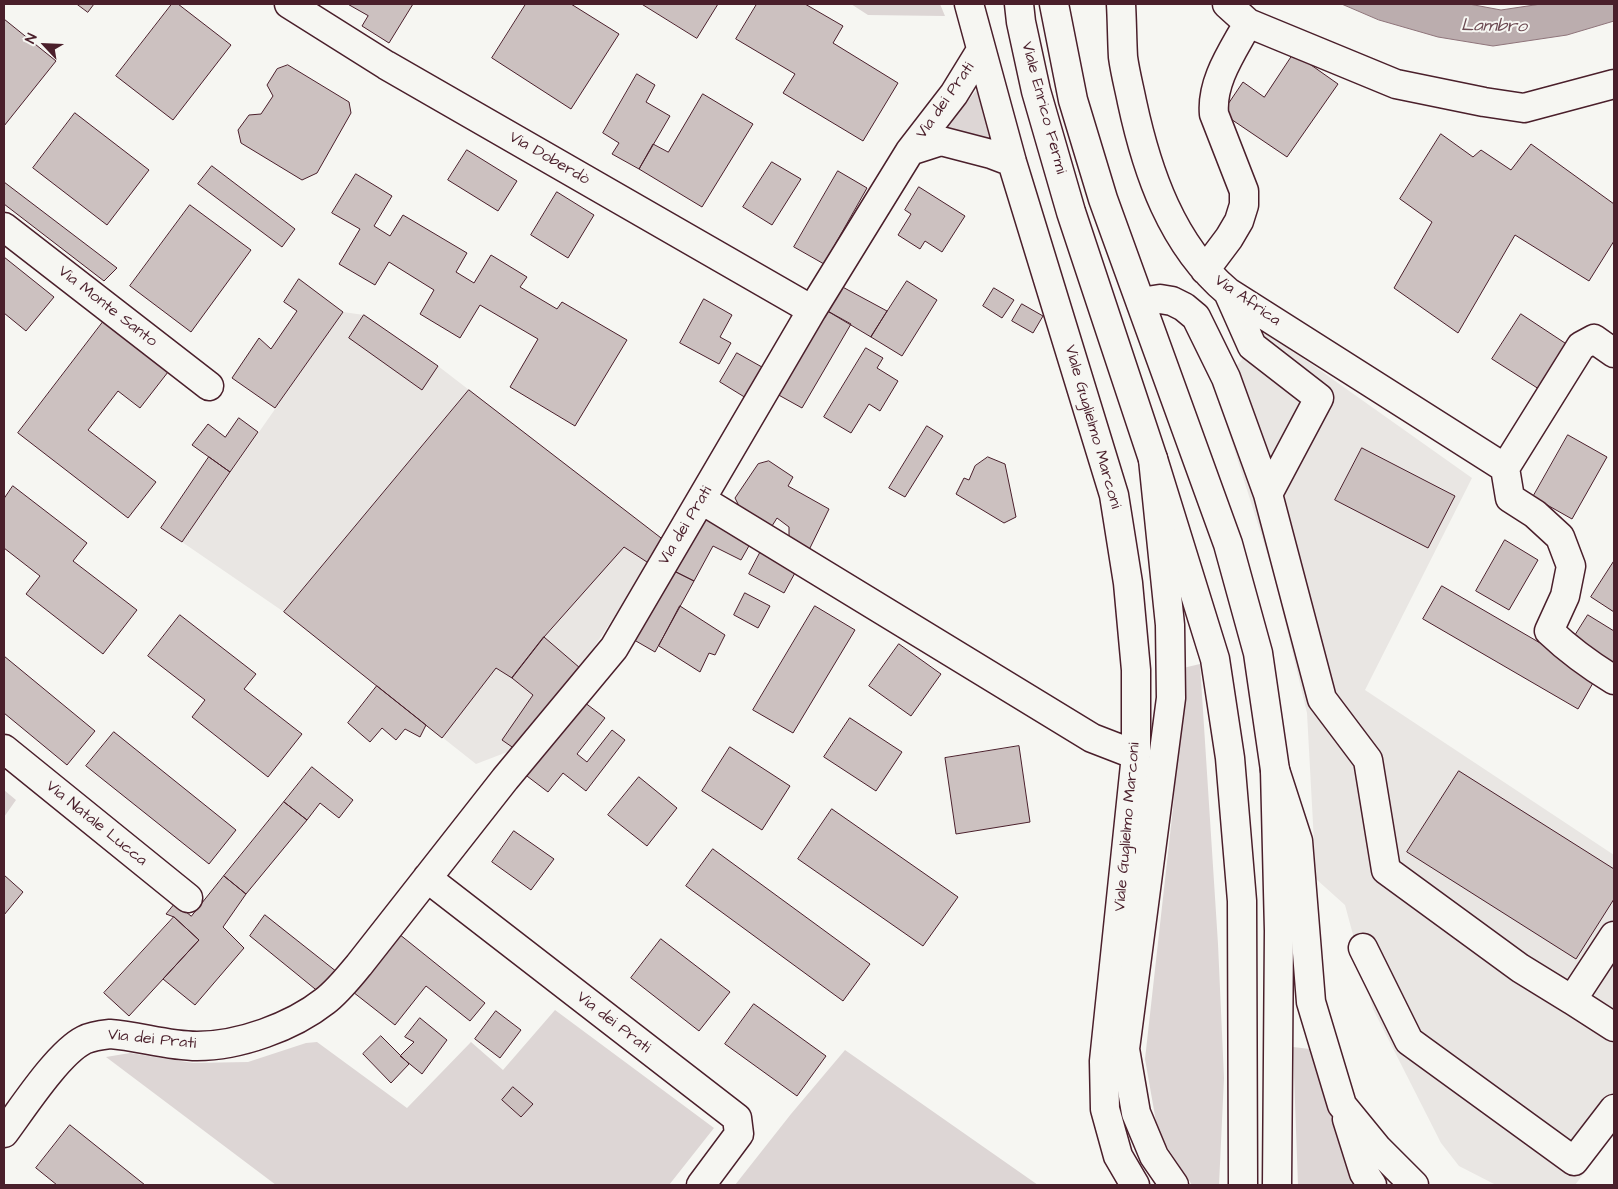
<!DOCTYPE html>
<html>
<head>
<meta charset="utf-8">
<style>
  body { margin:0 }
  #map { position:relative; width:1618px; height:1189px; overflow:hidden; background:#f6f6f2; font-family:"Architects Daughter",sans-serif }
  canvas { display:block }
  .frame { position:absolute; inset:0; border:5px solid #4a1f2b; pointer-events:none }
  .north { position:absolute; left:20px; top:20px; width:50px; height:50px; -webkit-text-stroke:4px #f6f6f2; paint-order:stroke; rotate:295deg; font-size:14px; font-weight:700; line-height:20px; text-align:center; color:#4a1f2b }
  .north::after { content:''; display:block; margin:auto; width:18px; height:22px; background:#4a1f2b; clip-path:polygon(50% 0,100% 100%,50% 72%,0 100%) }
</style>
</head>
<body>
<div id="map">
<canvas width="1618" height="1189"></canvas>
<div class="frame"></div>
<div class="north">N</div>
</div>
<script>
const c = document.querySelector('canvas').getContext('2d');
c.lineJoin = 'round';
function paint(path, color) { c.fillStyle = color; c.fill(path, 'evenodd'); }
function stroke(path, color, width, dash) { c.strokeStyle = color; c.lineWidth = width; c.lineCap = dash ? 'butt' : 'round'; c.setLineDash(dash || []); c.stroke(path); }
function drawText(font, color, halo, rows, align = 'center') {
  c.font = font + ' "Architects Daughter",sans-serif'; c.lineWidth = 4; c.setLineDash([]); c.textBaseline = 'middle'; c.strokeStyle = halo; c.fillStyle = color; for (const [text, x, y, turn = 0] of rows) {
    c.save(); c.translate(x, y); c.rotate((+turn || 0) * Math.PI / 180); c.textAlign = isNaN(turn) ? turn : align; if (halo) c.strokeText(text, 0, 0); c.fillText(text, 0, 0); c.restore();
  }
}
paint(new Path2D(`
  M 343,312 L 364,315 L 438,366 L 665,541 L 580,668 L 515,749 L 476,764 L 284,612 L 182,542 Z
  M 1266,332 L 1472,478 L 1365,690 L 1614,855 L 1614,1134 L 1575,1185 L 1496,1185 L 1459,1166 L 1441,1143 L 1373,1009 L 1345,905 L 1316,879 L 1307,713 L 1274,575 L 1217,395 L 1226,378 Z`), '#e9e6e3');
paint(new Path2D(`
  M 851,4 L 940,4 L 945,16 L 868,15 Z
  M 979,87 L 998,145 L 941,134 Z
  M 1200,664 L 1218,944 L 1224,1078 L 1219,1185 L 1192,1185 L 1158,1133 L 1145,1059 L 1173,808 L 1183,668 Z
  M 4,790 L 16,800 L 4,817 Z
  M 555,1010 L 714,1128 L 669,1185 L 276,1185 L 106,1057 L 130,1053 L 193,1063 L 248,1062 L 306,1043 L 317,1042 L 407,1108 L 471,1042 L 503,1070 Z
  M 1293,1047 L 1310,1049 L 1354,1185 L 1298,1185 Z
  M 845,1050 L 1038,1185 L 735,1185 L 791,1114 Z`), '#ddd6d5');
const water = new Path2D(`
  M 1342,4 L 1469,4 L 1501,10 L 1541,4 L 1614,4 L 1614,21 L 1567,35 L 1493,46 L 1438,37 L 1379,20 Z`);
paint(water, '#bbadae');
stroke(water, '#8e747a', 1);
const building = new Path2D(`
  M 77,4 L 94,4 L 88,12 Z
  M 172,4 L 178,4 L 231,45 L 173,120 L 116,76 Z
  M 348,4 L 413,4 L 389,43 L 362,26 L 368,16 Z
  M 526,4 L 571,4 L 619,34 L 571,109 L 492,58 Z
  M 642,4 L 718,4 L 697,38 Z
  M 757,4 L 805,4 L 843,26 L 833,43 L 898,83 L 863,141 L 783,93 L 795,74 L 736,39 Z
  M 4,19 L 56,61 L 4,126 Z
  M 1294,53 L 1338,84 L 1287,157 L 1222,113 L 1243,82 L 1264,97 Z
  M 288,65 L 349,102 L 351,113 L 317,173 L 302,180 L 241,143 L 238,130 L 249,115 L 261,114 L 273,96 L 267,85 L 277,69 Z
  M 637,74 L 655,85 L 646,102 L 670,116 L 639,169 L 612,154 L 619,143 L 603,133 Z
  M 703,94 L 753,124 L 702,207 L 639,169 L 653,144 L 668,152 Z
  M 75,113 L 149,170 L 107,225 L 33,168 Z
  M 1441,134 L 1473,157 L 1481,150 L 1511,170 L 1531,144 L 1614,204 L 1614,241 L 1589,281 L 1515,235 L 1458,333 L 1394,288 L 1432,222 L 1400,199 Z
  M 467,150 L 517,181 L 498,211 L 448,180 Z
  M 772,162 L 801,179 L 772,225 L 743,207 Z
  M 212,166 L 295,229 L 282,247 L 198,184 Z
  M 838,171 L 867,188 L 824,264 L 794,247 Z
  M 356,174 L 392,196 L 374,226 L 390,236 L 403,215 L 467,253 L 456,272 L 474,283 L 491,255 L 527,277 L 520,287 L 557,309 L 562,302 L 627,340 L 575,426 L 510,387 L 538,339 L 480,305 L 460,338 L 420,314 L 434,290 L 389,262 L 375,285 L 339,264 L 360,229 L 332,213 Z
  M 4,182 L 117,268 L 104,281 L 4,204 Z
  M 919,187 L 965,216 L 942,252 L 925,241 L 920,249 L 898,235 L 911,214 L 905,210 Z
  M 557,192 L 594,215 L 568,258 L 531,235 Z
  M 190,205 L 251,250 L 191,332 L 130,286 Z
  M 4,257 L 54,297 L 26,331 L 4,313 Z
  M 299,279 L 343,312 L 275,408 L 232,378 L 259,338 L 271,349 L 297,311 L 284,302 Z
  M 907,281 L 937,300 L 902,356 L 871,337 Z
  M 837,284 L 887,311 L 871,337 L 824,309 Z
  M 994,288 L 1014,300 L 1002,318 L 983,306 Z
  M 704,299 L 732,315 L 720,337 L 731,343 L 719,364 L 680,343 Z
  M 1022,304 L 1043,316 L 1033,333 L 1012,321 Z
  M 824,309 L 851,324 L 802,408 L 775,393 Z
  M 1521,314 L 1571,347 L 1542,391 L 1492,359 Z
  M 364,315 L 438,366 L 422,390 L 349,338 Z
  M 103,322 L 168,372 L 140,408 L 118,391 L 88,430 L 156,482 L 128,518 L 18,433 Z
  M 866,348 L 883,358 L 877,368 L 898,381 L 880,411 L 869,404 L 851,433 L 824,417 Z
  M 737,353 L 769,371 L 751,401 L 720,382 Z
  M 469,390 L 665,541 L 650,564 L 624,547 L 544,637 L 512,678 L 496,668 L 442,738 L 284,612 Z
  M 239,418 L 258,432 L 230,472 L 192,445 L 208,424 L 225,437 Z
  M 927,426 L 943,436 L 905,497 L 889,488 Z
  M 1568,435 L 1607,457 L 1572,519 L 1533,497 Z
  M 1362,448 L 1455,496 L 1428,548 L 1335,500 Z
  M 209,457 L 230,472 L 182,542 L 161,528 Z
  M 988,457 L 1005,464 L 1016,517 L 1004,523 L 956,494 L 964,478 L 969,480 L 975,466 Z
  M 769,461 L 793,477 L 788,486 L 829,509 L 808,552 L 789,540 L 789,527 L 777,518 L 772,526 L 742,512 L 735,498 L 758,464 Z
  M 13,486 L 87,543 L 73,561 L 137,610 L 103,654 L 26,594 L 40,576 L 4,548 L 4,499 Z
  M 702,509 L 754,537 L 741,560 L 713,546 L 694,581 L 670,569 Z
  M 1505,540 L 1538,560 L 1509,610 L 1476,591 Z
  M 761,551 L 796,571 L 784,593 L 749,574 Z
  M 1614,561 L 1614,612 L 1591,597 Z
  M 670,569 L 694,581 L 655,652 L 629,637 Z
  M 1442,586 L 1597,676 L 1578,709 L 1423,619 Z
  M 745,593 L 770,606 L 758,628 L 734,615 Z
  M 680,606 L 725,635 L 715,655 L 709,653 L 700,672 L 659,646 Z
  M 815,606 L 855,630 L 793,733 L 753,710 Z
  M 180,615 L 256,674 L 244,689 L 302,734 L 268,777 L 192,717 L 205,700 L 148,656 Z
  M 1588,615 L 1614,631 L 1614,669 L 1571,642 Z
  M 544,637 L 580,668 L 515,749 L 502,740 L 533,695 L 512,678 Z
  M 899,644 L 941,674 L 911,716 L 869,686 Z
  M 4,656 L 95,731 L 67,765 L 4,713 Z
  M 377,686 L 426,725 L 420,737 L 405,729 L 396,740 L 382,728 L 370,742 L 348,723 Z
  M 580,699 L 605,718 L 577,754 L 587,762 L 612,730 L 625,740 L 586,791 L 563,773 L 548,792 L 523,773 Z
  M 850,718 L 902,752 L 876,791 L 824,757 Z
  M 114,732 L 236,830 L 209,864 L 86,766 Z
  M 1019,746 L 1030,822 L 956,834 L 945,758 Z
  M 730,747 L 790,786 L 762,830 L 702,791 Z
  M 312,767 L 353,800 L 339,818 L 320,803 L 307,820 L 284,802 Z
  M 1459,771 L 1614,869 L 1614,899 L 1576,959 L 1407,852 Z
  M 639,777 L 677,808 L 647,846 L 608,815 Z
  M 284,802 L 307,820 L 246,894 L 224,876 Z
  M 832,809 L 958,897 L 923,946 L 798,859 Z
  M 514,831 L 554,859 L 531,890 L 492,862 Z
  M 713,849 L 870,964 L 843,1001 L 686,886 Z
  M 4,875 L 23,892 L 4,915 Z
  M 224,876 L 246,894 L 223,927 L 244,948 L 195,1005 L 163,979 L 199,940 L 174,917 L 166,914 L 175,903 L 191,916 Z
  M 265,915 L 337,972 L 320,993 L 250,936 Z
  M 174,917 L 199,940 L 129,1016 L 104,993 Z
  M 399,934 L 485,1003 L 470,1021 L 426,986 L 395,1025 L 353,992 Z
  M 661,939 L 730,992 L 699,1031 L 631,978 Z
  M 754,1004 L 826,1056 L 797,1096 L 725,1044 Z
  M 496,1011 L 521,1030 L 500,1058 L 475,1039 Z
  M 420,1018 L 447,1040 L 422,1074 L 400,1056 L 414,1042 L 405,1037 Z
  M 381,1036 L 409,1064 L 391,1083 L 363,1054 Z
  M 513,1087 L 533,1104 L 521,1117 L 502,1100 Z
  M 70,1125 L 145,1185 L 57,1185 L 36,1168 Z`);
paint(building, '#ccc1c0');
stroke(building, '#4a1f2b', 1);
const minor = new Path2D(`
  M 289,4 L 386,65 L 812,310
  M 969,4 L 1012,162 L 1114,495 L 1128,583 L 1136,670 L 1136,755 L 1104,1061 L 1105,1109 L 1118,1156 L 1135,1185
  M 1121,4 C 1122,21 1122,39 1123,57 C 1125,72 1129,87 1132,102 C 1147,172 1172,245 1228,292 L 1505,468
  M 1227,4 L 1248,23 L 1396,84 L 1484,102 L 1524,108 L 1614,84
  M 910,151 L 941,141 L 991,154 L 1012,162
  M 4,227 L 209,386
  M 1205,270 L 1229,238 L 1239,221 L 1244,205 L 1244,191 L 1214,114 C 1211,81 1233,51 1248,23
  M 1228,292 L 1252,346 L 1319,398 L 1268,494
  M 1141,302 L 1160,299 L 1172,301 L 1184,307 L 1196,317 L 1226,378 L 1268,494 L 1322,699 L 1368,760 L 1386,870 L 1520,968 L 1572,1000 L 1614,936
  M 1614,353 L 1594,339 L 1581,346 L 1505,468 L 1510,498 L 1535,514 L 1560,537 L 1571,566 L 1565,596 L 1549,631 C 1569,650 1591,666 1614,680
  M 702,500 L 1092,738 L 1136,755
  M 4,749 L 188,898
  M 427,878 L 737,1118 L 739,1134 L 701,1185
  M 1363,948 L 1409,1041 L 1574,1161 L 1614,1109
  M 1572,1000 L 1614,1027
  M 4,1133 C 22,1109 58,1053 84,1040 C 92,1036 101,1035 110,1034 C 139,1036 167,1046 197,1046 C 239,1046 292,1027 325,1001 C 338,991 348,978 359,965 L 505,779 L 614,648 L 812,310 L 910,151 L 954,94 L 981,50`);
const major = new Path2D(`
  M 1019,4 L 1021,22 L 1036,91 L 1071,212 L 1153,459 L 1215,659 L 1230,758 L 1242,901 L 1243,1185
  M 1054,4 L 1073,100 L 1103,199 L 1228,544 L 1258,653 L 1275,770 L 1279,931 L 1277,1185`);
const highway = new Path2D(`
  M 1153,459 L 1170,625 L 1171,698 L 1125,1049 L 1136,1113 L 1154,1156 L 1174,1185
  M 1275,770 L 1298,841 L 1311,1002 L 1342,1105 L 1378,1149 L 1414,1185
  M 1347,1119 L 1364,1173 L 1372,1185`);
stroke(minor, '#4a1f2b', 31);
stroke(major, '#4a1f2b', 31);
stroke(highway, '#4a1f2b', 31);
stroke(minor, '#f6f6f2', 28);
stroke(major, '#f6f6f2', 28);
stroke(highway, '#f6f6f2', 28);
drawText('16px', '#4a1f2b', '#f6f6f2', [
  ["Via dei Prati",946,101,-55],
  ["Viale Enrico Fermi",1043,108,75],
  ["Via Doberdò",549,159,30],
  ["Via Africa",1247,301,35],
  ["Via Monte Santo",107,307,38],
  ["Viale Guglielmo Marconi",1092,427,74],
  ["Via dei Prati",686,526,-59],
  ["Via Natale Lucca",96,824,39],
  ["Viale Guglielmo Marconi",1128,827,-85],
  ["Via dei Prati",613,1023,38],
  ["Via dei Prati",152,1040,6]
]);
drawText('italic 18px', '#6c4a52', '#f6f6f2', [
  ["Lambro",1494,27,1]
]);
</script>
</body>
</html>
